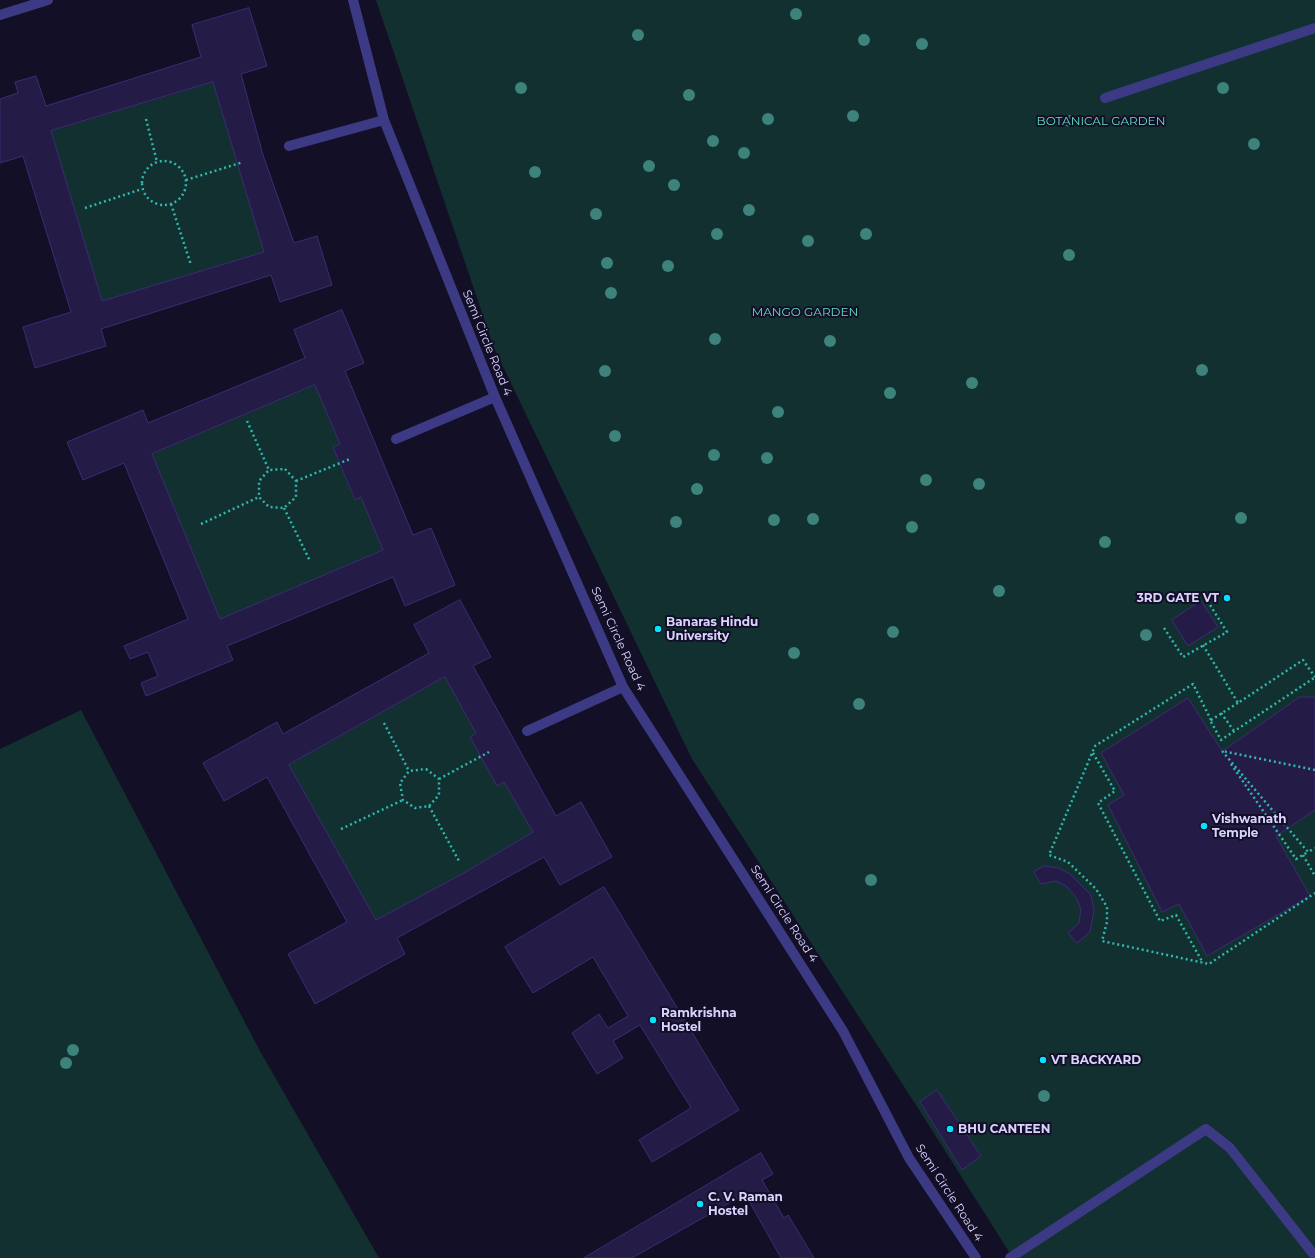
<!DOCTYPE html>
<html>
<head>
<meta charset="utf-8">
<style>
  body { margin:0 }
  canvas { display:block; background:#130f26 }
</style>
</head>
<body>
<canvas width="1315" height="1258"></canvas>
<script>
const c = document.querySelector('canvas').getContext('2d');
c.lineJoin = 'round';
function paint(path, color) { c.fillStyle = color; c.fill(path, 'evenodd'); }
function stroke(path, color, width, dash) { c.strokeStyle = color; c.lineWidth = width; c.lineCap = dash ? 'butt' : 'round'; c.setLineDash(dash || []); c.stroke(path); }
function drawText(font, color, halo, rows, align = 'center') {
  c.font = font + ' Montserrat,sans-serif'; c.lineWidth = 4; c.setLineDash([]); c.textBaseline = 'middle'; c.strokeStyle = halo; c.fillStyle = color; for (const [text, x, y, turn = 0] of rows) {
    c.save(); c.translate(x, y); c.rotate((+turn || 0) * Math.PI / 180); c.textAlign = isNaN(turn) ? turn : align; if (halo) c.strokeText(text, 0, 0); c.fillText(text, 0, 0); c.restore();
  }
}
paint(new Path2D(`
  M 376,0 L 1315,0 L 1315,1258 L 1013,1258 L 916,1105 L 692,759 L 494,348 Z
  M 213,82 L 264,252 L 102,301 L 51,131 Z
  M 315,385 L 340,444 L 333,447 L 354,499 L 361,497 L 383,550 L 220,619 L 152,454 Z
  M 445,677 L 476,733 L 470,737 L 497,785 L 504,782 L 533,832 L 464,873 L 376,920 L 289,765 Z
  M 81,710 L 261,1053 L 379,1258 L 0,1258 L 0,749 Z`), '#12302f');
const building = new Path2D(`
  M 249,8 L 267,66 L 241,74 L 263,155 L 294,243 L 317,236 L 332,285 L 280,302 L 271,275 L 101,329 L 106,346 L 35,368 L 23,327 L 71,312 L 23,156 L 0,163 L 0,99 L 18,93 L 15,82 L 36,76 L 46,106 L 201,57 L 192,25 ZM 213,82 L 264,252 L 102,301 L 51,131 Z
  M 342,310 L 364,363 L 345,371 L 413,535 L 431,528 L 455,585 L 405,606 L 393,577 L 227,646 L 233,660 L 146,696 L 141,683 L 158,676 L 148,652 L 130,659 L 124,646 L 188,619 L 124,463 L 83,480 L 67,442 L 143,410 L 148,423 L 305,358 L 294,330 ZM 315,385 L 340,444 L 333,447 L 355,500 L 361,497 L 383,550 L 220,619 L 152,454 Z
  M 460,600 L 491,657 L 473,666 L 556,816 L 581,802 L 612,857 L 560,885 L 544,857 L 397,938 L 405,954 L 315,1004 L 288,954 L 347,922 L 267,777 L 224,801 L 203,763 L 277,722 L 283,734 L 429,653 L 414,625 ZM 445,677 L 476,733 L 470,737 L 497,786 L 504,782 L 533,832 L 464,873 L 376,920 L 289,765 Z
  M 1201,601 L 1218,627 L 1188,646 L 1172,620 Z
  M 1300,697 L 1315,697 L 1315,810 L 1276,836 L 1310,896 L 1207,956 L 1179,904 L 1162,912 L 1108,805 L 1124,795 L 1101,753 L 1188,698 L 1222,751 Z
  M 1044,866 L 1059,868 L 1070,874 L 1091,895 L 1094,910 L 1090,932 L 1077,943 L 1068,933 L 1079,923 L 1081,909 L 1076,897 L 1066,886 L 1056,881 L 1041,884 L 1034,872 Z
  M 604,887 L 739,1110 L 652,1162 L 639,1140 L 691,1108 L 640,1025 L 613,1041 L 623,1058 L 597,1074 L 572,1033 L 599,1014 L 608,1028 L 628,1016 L 593,957 L 533,993 L 505,947 Z
  M 937,1090 L 981,1156 L 962,1170 L 920,1102 Z
  M 761,1153 L 773,1174 L 762,1180 L 784,1218 L 788,1215 L 814,1258 L 781,1258 L 745,1194 L 632,1258 L 584,1258 Z`);
paint(building, '#241b47');
stroke(building, '#3b2d73', 1);
stroke(new Path2D(`
  M 146,119 L 157,162
  M142 183a22 22 0 1 1 44 0a22 22 0 1 1-44 0Z
  M 186,180 L 243,162
  M 171,204 L 191,265
  M 85,208 L 142,189
  M 247,421 L 269,470
  M 285,469 L 296,481 L 296,497 L 284,508 L 269,507 L 259,497 L 259,481 L 269,470 Z
  M 296,481 L 350,459
  M 284,508 L 310,561
  M 201,524 L 259,497
  M 1164,628 L 1183,657 L 1227,632 L 1205,597
  M 1203,645 L 1238,703 L 1303,660 L 1315,677
  M 1238,703 L 1211,720 L 1210,720 L 1221,740 L 1314,678
  M 1221,713 L 1234,731
  M 1211,720 L 1193,684 L 1095,746 L 1049,855 L 1068,862 L 1096,889 L 1107,907 L 1107,922 L 1102,941 L 1209,964 L 1315,893
  M 384,723 L 409,771
  M 1093,753 L 1115,791 L 1098,803 L 1160,921 L 1176,915 L 1203,963
  M 1231,764 L 1296,859 L 1308,852
  M 426,769 L 439,779 L 439,795 L 429,806 L 415,808 L 403,800 L 400,783 L 409,771 Z
  M 1315,770 L 1222,751 L 1308,852 L 1315,848
  M 439,779 L 489,752
  M 429,806 L 459,861
  M 341,829 L 403,800
  M 1303,855 L 1315,876`), '#2fb8b0', 2.5, [2, 3]);
stroke(new Path2D(`
  M 353,0 L 384,120 L 495,397 L 623,687 L 843,1031 L 909,1158 L 976,1258
  M 0,15 L 48,0
  M 1105,98 L 1315,28
  M 289,146 L 384,120
  M 396,439 L 495,397
  M 527,731 L 623,687
  M 1010,1258 L 1206,1129 L 1230,1148 L 1315,1256`), '#3d3a85', 10);
c.fillStyle = '#3d827b';
for (const [x, y] of [
  [796,14],
  [638,35],
  [864,40],
  [922,44],
  [521,88],
  [1223,88],
  [689,95],
  [853,116],
  [768,119],
  [1070,121],
  [713,141],
  [1254,144],
  [744,153],
  [649,166],
  [535,172],
  [674,185],
  [749,210],
  [596,214],
  [717,234],
  [866,234],
  [808,241],
  [1069,255],
  [607,263],
  [668,266],
  [611,293],
  [715,339],
  [830,341],
  [1202,370],
  [605,371],
  [972,383],
  [890,393],
  [778,412],
  [615,436],
  [714,455],
  [767,458],
  [926,480],
  [979,484],
  [697,489],
  [1241,518],
  [813,519],
  [774,520],
  [676,522],
  [912,527],
  [1105,542],
  [999,591],
  [893,632],
  [1146,635],
  [794,653],
  [859,704],
  [871,880],
  [73,1050],
  [66,1063],
  [1044,1096]
]) { c.beginPath(); c.arc(x, y, 6, 0, 2 * Math.PI); c.fill(); }
for (const [x, y, r, color] of [
  [1227,598,4,"#00e5ff"],
  [658,629,4,"#00e5ff"],
  [1204,826,4,"#00e5ff"],
  [653,1020,4,"#00e5ff"],
  [1043,1060,4,"#00e5ff"],
  [950,1129,4,"#00e5ff"],
  [700,1204,4,"#00e5ff"]
]) { const dot = new Path2D(); dot.arc(x, y, r, 0, 2 * Math.PI); c.fillStyle = color; c.fill(dot); stroke(dot, '#130f26', 1.5); }
drawText('12px', '#5fe0c0', '#130f26', [
  ["BOTANICAL GARDEN",1101,121],
  ["MANGO GARDEN",805,312]
]);
drawText('12px', '#d9d4ff', '#130f26', [
  ["Semi Circle Road 4",487,343,68],
  ["Semi Circle Road 4",618,639,65],
  ["Semi Circle Road 4",784,914,57],
  ["Semi Circle Road 4",949,1193,57]
]);
drawText('bold 12px', '#d9d4ff', '#130f26', [
  ["3RD GATE VT",1219,598,"right"],
  ["Banaras Hindu",666,622],
  ["University",666,636],
  ["Vishwanath",1212,819],
  ["Temple",1212,833],
  ["Ramkrishna",661,1013],
  ["Hostel",661,1027],
  ["VT BACKYARD",1051,1060],
  ["BHU CANTEEN",958,1129],
  ["C. V. Raman",708,1197],
  ["Hostel",708,1211]
], 'left');
</script>
</body>
</html>
